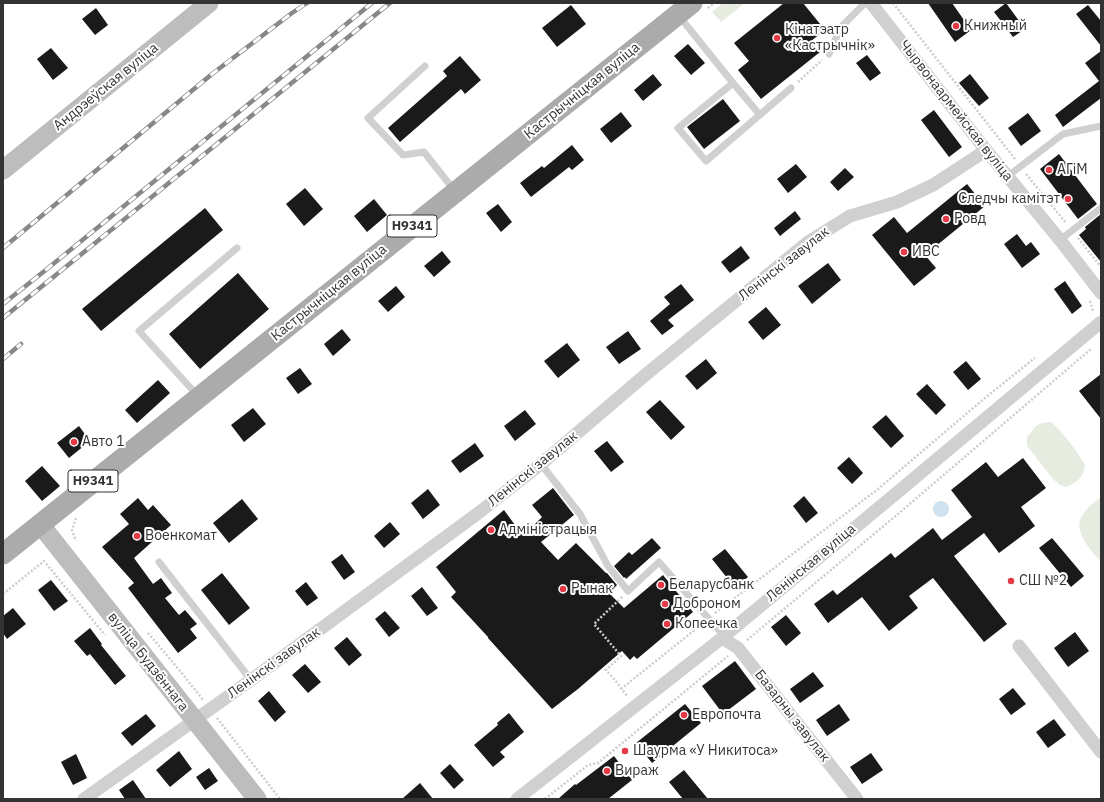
<!DOCTYPE html>
<html>
<head>
<meta charset="utf-8">
<style>
  body { margin:0 }
  #map { position:relative; width:1104px; height:802px; overflow:hidden; background:#fff; font-family:"IBM Plex Sans",sans-serif }
  canvas { display:block }
  .frame { position:absolute; inset:0; border:4px solid #333; pointer-events:none }
</style>
</head>
<body>
<div id="map">
<canvas width="1104" height="802"></canvas>
<div class="frame"></div>
</div>
<script>
const c = document.querySelector('canvas').getContext('2d');
c.lineJoin = 'round';
function paint(path, color) { c.fillStyle = color; c.fill(path, 'evenodd'); }
function stroke(path, color, width, dash) { c.strokeStyle = color; c.lineWidth = width; c.lineCap = dash ? 'butt' : 'round'; c.setLineDash(dash || []); c.stroke(path); }
function drawText(font, color, halo, rows, align = 'center') {
  c.font = font + ' "IBM Plex Sans",sans-serif'; c.lineWidth = 4; c.setLineDash([]); c.textBaseline = 'middle'; c.strokeStyle = halo; c.fillStyle = color; for (const [text, x, y, turn = 0] of rows) {
    c.save(); c.translate(x, y); c.rotate((+turn || 0) * Math.PI / 180); c.textAlign = isNaN(turn) ? turn : align; if (halo) c.strokeText(text, 0, 0); c.fillText(text, 0, 0); c.restore();
  }
}
paint(new Path2D(`
  M 723,3 L 745,3 L 721,22 L 712,12 Z
  M 1051,422 C 1065,434 1076,450 1085,465 C 1083,479 1078,481 1066,487 L 1060,485 L 1053,479 L 1027,446 L 1027,437 L 1036,426 L 1042,423 Z
  M 1101,497 L 1101,562 C 1093,553 1083,542 1080,530 C 1076,517 1091,504 1101,497 Z`), '#e6ecdf');
paint(new Path2D(`
  M933 509a8 8 0 1 1 16 0a8 8 0 1 1-16 0Z`), '#cfe2ee');
paint(new Path2D(`
  M 784,3 L 803,3 L 825,30 L 811,41 L 820,52 L 761,99 L 738,70 L 749,61 L 734,43 Z
  M 928,3 L 952,3 L 971,30 L 955,42 Z
  M 1006,3 L 1025,29 L 1013,37 L 994,12 Z
  M 571,5 L 586,24 L 557,47 L 542,28 Z
  M 1088,5 L 1101,21 L 1101,46 L 1076,14 Z
  M 96,8 L 108,25 L 95,35 L 82,19 Z
  M 688,44 L 705,63 L 691,75 L 674,56 Z
  M 51,48 L 68,68 L 53,80 L 37,59 Z
  M 1101,51 L 1101,98 L 1063,127 L 1055,115 L 1099,81 L 1085,63 Z
  M 867,55 L 881,73 L 870,81 L 856,63 Z
  M 460,56 L 481,80 L 465,94 L 461,89 L 400,142 L 388,128 L 447,76 L 443,71 Z
  M 653,74 L 662,85 L 643,101 L 634,90 Z
  M 970,74 L 989,98 L 979,106 L 959,83 Z
  M 723,99 L 740,121 L 704,149 L 687,127 Z
  M 934,110 L 962,147 L 949,157 L 921,120 Z
  M 621,112 L 632,126 L 611,143 L 600,129 Z
  M 1028,113 L 1041,131 L 1021,146 L 1008,128 Z
  M 572,145 L 584,160 L 572,170 L 569,167 L 531,197 L 520,183 L 542,166 L 544,168 Z
  M 1059,154 L 1097,204 L 1078,219 L 1040,169 Z
  M 796,164 L 807,177 L 788,193 L 777,179 Z
  M 845,168 L 854,177 L 838,191 L 830,182 Z
  M 967,184 L 985,206 L 925,255 L 936,268 L 914,286 L 872,235 L 894,217 L 907,233 Z
  M 305,188 L 323,209 L 304,226 L 286,204 Z
  M 374,199 L 387,215 L 367,232 L 354,216 Z
  M 498,204 L 512,222 L 501,232 L 486,213 Z
  M 205,208 L 223,230 L 101,331 L 82,309 Z
  M 795,211 L 801,219 L 780,236 L 774,228 Z
  M 1101,214 L 1101,262 L 1079,235 L 1086,229 L 1085,227 Z
  M 1017,234 L 1026,246 L 1031,242 L 1040,254 L 1022,268 L 1004,244 Z
  M 741,246 L 750,258 L 730,273 L 721,262 Z
  M 442,251 L 451,262 L 434,277 L 424,266 Z
  M 828,263 L 841,280 L 812,304 L 798,286 Z
  M 238,273 L 269,309 L 200,369 L 169,334 Z
  M 1065,281 L 1082,306 L 1072,314 L 1054,289 Z
  M 681,284 L 694,300 L 668,320 L 674,326 L 662,335 L 650,321 L 670,304 L 664,297 Z
  M 396,286 L 405,297 L 388,312 L 378,301 Z
  M 766,307 L 781,325 L 763,340 L 748,322 Z
  M 342,329 L 351,340 L 333,356 L 324,344 Z
  M 628,331 L 641,349 L 619,364 L 606,347 Z
  M 567,343 L 580,360 L 558,378 L 544,361 Z
  M 706,359 L 717,373 L 697,390 L 685,376 Z
  M 966,361 L 981,379 L 968,390 L 953,372 Z
  M 300,368 L 312,384 L 298,394 L 286,378 Z
  M 1101,374 L 1101,419 L 1079,391 Z
  M 158,380 L 170,393 L 137,423 L 125,410 Z
  M 927,384 L 946,405 L 936,415 L 916,394 Z
  M 660,400 L 685,427 L 671,440 L 646,412 Z
  M 253,408 L 266,424 L 244,442 L 231,425 Z
  M 525,410 L 536,424 L 515,441 L 504,426 Z
  M 886,415 L 904,436 L 891,448 L 872,427 Z
  M 79,426 L 90,441 L 69,458 L 57,443 Z
  M 607,441 L 624,462 L 611,472 L 594,451 Z
  M 475,443 L 484,456 L 460,473 L 451,461 Z
  M 849,457 L 863,473 L 852,484 L 837,468 Z
  M 1023,458 L 1046,488 L 1021,507 L 1035,526 L 999,553 L 984,533 L 954,556 L 1007,624 L 984,642 L 933,578 L 909,596 L 918,608 L 889,631 L 862,597 L 828,623 L 814,604 L 833,590 L 837,595 L 891,553 L 895,558 L 933,528 L 942,540 L 972,517 L 951,490 L 986,462 L 998,477 Z
  M 42,466 L 60,486 L 42,501 L 25,481 Z
  M 553,488 L 574,515 L 541,542 L 558,560 L 576,543 L 606,573 L 607,573 L 617,585 L 609,593 L 624,608 L 663,575 L 693,612 L 637,659 L 634,656 L 630,660 L 622,651 L 578,689 L 552,709 L 488,638 L 488,637 L 451,597 L 456,592 L 436,567 L 504,510 L 523,536 L 542,517 L 532,505 Z
  M 428,489 L 440,505 L 423,519 L 411,503 Z
  M 804,496 L 818,513 L 806,523 L 793,506 Z
  M 138,498 L 148,510 L 153,505 L 171,525 L 134,558 L 153,584 L 161,578 L 172,593 L 165,598 L 179,615 L 185,610 L 197,624 L 190,629 L 197,638 L 178,653 L 128,588 L 134,583 L 102,547 L 129,524 L 120,514 Z
  M 242,499 L 258,519 L 229,543 L 213,523 Z
  M 390,522 L 400,534 L 384,548 L 374,536 Z
  M 652,538 L 661,548 L 626,579 L 625,577 L 624,578 L 614,566 L 629,552 L 632,555 Z
  M 1052,538 L 1084,576 L 1071,587 L 1039,548 Z
  M 725,549 L 748,577 L 735,588 L 712,559 Z
  M 342,554 L 355,572 L 344,580 L 331,562 Z
  M 222,573 L 250,608 L 229,625 L 201,590 Z
  M 51,580 L 68,601 L 54,611 L 38,590 Z
  M 306,582 L 318,598 L 307,606 L 295,591 Z
  M 422,587 L 438,608 L 427,616 L 411,596 Z
  M 13,608 L 26,624 L 7,639 L 3,633 L 3,616 Z
  M 385,611 L 400,628 L 389,637 L 375,619 Z
  M 786,615 L 801,633 L 786,646 L 771,627 Z
  M 90,628 L 102,644 L 101,645 L 126,676 L 115,685 L 90,654 L 87,656 L 74,641 Z
  M 1075,632 L 1089,651 L 1068,667 L 1054,648 Z
  M 347,637 L 362,655 L 349,666 L 334,648 Z
  M 735,661 L 756,689 L 723,714 L 702,686 Z
  M 305,664 L 321,682 L 308,693 L 292,675 Z
  M 813,672 L 824,686 L 800,703 L 790,689 Z
  M 1013,688 L 1026,704 L 1011,715 L 999,699 Z
  M 269,691 L 286,712 L 275,722 L 258,701 Z
  M 685,704 L 701,723 L 652,763 L 636,743 Z
  M 839,704 L 850,720 L 827,736 L 816,720 Z
  M 509,713 L 524,732 L 500,752 L 505,757 L 493,767 L 474,745 L 498,725 L 497,723 Z
  M 146,714 L 156,726 L 132,746 L 121,733 Z
  M 1054,719 L 1066,735 L 1048,748 L 1036,732 Z
  M 179,751 L 192,769 L 170,787 L 156,770 Z
  M 871,753 L 883,770 L 862,784 L 850,767 Z
  M 76,754 L 87,778 L 73,785 L 61,762 Z
  M 614,756 L 632,780 L 608,799 L 558,799 L 575,784 L 576,785 Z
  M 450,764 L 464,780 L 454,789 L 440,773 Z
  M 209,768 L 218,781 L 205,790 L 196,777 Z
  M 684,770 L 708,799 L 683,799 L 669,782 Z
  M 133,780 L 146,799 L 125,799 L 119,790 Z
  M 420,783 L 433,799 L 402,799 Z`), '#1a1a1a');
stroke(new Path2D(`
  M 893,3 L 1015,159
  M 708,8 L 714,3
  M 798,82 L 822,60
  M 1026,174 L 1066,223
  M 1078,238 L 1101,267
  M 1090,301 L 1093,311
  M 76,518 L 72,530 L 76,541
  M 3,594 L 44,561 L 105,635
  M 622,597 L 594,624 L 621,656 L 606,670 L 615,680 L 627,696
  M 715,613 L 878,489 L 986,397 L 1035,358
  M 148,633 L 181,672 L 203,700
  M 747,640 L 898,514 L 1091,349
  M 621,689 L 702,624
  M 217,718 L 280,799
  M 545,799 L 588,765 L 598,763 L 728,656`), '#cdcdcd', 2.5, [2, 2]);
stroke(new Path2D(`
  M 679,16 L 733,83 L 678,128 L 706,161 L 791,88
  M 829,54 L 841,27 L 865,3
  M 425,66 L 368,118 L 403,155 L 424,152 L 454,190
  M 733,83 L 760,115
  M 1008,176 L 1063,134 L 1101,126
  M 1060,240 L 1101,208
  M 198,396 L 139,331 L 237,248
  M 541,464 L 580,514 L 608,566 L 628,591 L 659,562 L 724,636
  M 159,562 L 251,680`), '#d0d0d0', 7);
stroke(new Path2D(`
  M 871,3 L 985,149 L 1060,240 L 1101,293
  M 722,638 L 738,648 L 857,799
  M 1019,646 L 1101,752
  M 84,799 L 251,680 L 477,514 L 541,464 L 644,376 L 808,242 L 850,216 L 897,202 L 933,185 L 979,155 L 985,149
  M 517,799 L 722,638 L 887,501 L 1101,322`), '#d0d0d0', 13);
stroke(new Path2D(`
  M 3,170 L 209,3
  M 40,524 L 257,799`), '#bdbdbd', 19);
stroke(new Path2D(`
  M 3,554 L 692,3`), '#ababab', 21);
const rail = new Path2D(`
  M 3,248 L 212,74 L 292,13 L 307,3
  M 3,304 L 47,269 L 372,3
  M 3,318 L 390,3
  M 3,359 L 21,344`);
stroke(rail, '#888', 4.5);
stroke(rail, '#fff', 3, [9]);
for (const [x, y, r, color] of [
  [956,26,4,"#e63946"],
  [777,38,4,"#e63946"],
  [1049,170,4,"#e63946"],
  [1068,199,4,"#e63946"],
  [946,219,4,"#e63946"],
  [904,252,4,"#e63946"],
  [74,442,4,"#e63946"],
  [491,530,4,"#e63946"],
  [137,536,4,"#e63946"],
  [1011,581,4,"#e63946"],
  [661,585,4,"#e63946"],
  [563,589,4,"#e63946"],
  [665,604,4,"#e63946"],
  [667,624,4,"#e63946"],
  [684,715,4,"#e63946"],
  [625,751,4,"#e63946"],
  [607,771,4,"#e63946"]
]) { const dot = new Path2D(); dot.arc(x, y, r, 0, 2 * Math.PI); c.fillStyle = color; c.fill(dot); stroke(dot, '#fff', 1.5); }
for (const [x, y, w] of [
  [412,226,50],
  [93,481,50]
]) { const box = new Path2D(); box.roundRect(x - w / 2, y - 11, w, 22, 3); c.fillStyle = '#fff'; c.fill(box); stroke(box, '#333', 1); }
drawText('bold 13px', '#333', null, [
  ["Н9341",412,226],
  ["Н9341",93,481]
]);
drawText('14px', '#333', '#fff', [
  ["Книжный",964,26],
  ["Кінатэатр",785,30],
  ["«Кастрычнік»",785,46],
  ["АГіМ",1057,170],
  ["Следчы камітэт",1060,199,"right"],
  ["Ровд",954,219],
  ["ИВС",912,252],
  ["Авто 1",82,442],
  ["Адміністрацыя",499,530],
  ["Военкомат",145,536],
  ["СШ №2",1019,581],
  ["Беларусбанк",669,585],
  ["Рынак",571,589],
  ["Доброном",673,604],
  ["Копеечка",675,624],
  ["Европочта",692,715],
  ["Шаурма «У Никитоса»",633,751],
  ["Вираж",615,771]
], 'left');
drawText('14px', '#333', '#fff', [
  ["Андрэеўская вуліца",106,87,-39],
  ["Кастрычніцкая вуліца",582,91,-39],
  ["Чырвонаармейская вуліца",956,111,52],
  ["Ленінскі завулак",784,264,-38],
  ["Кастрычніцкая вуліца",329,293,-39],
  ["Ленінскі завулак",533,469,-39],
  ["Ленінская вуліца",811,563,-40],
  ["вуліца Будзённага",148,662,52],
  ["Ленінскі завулак",274,663,-36],
  ["Базарны завулак",792,716,52]
]);
</script>
</body>
</html>
